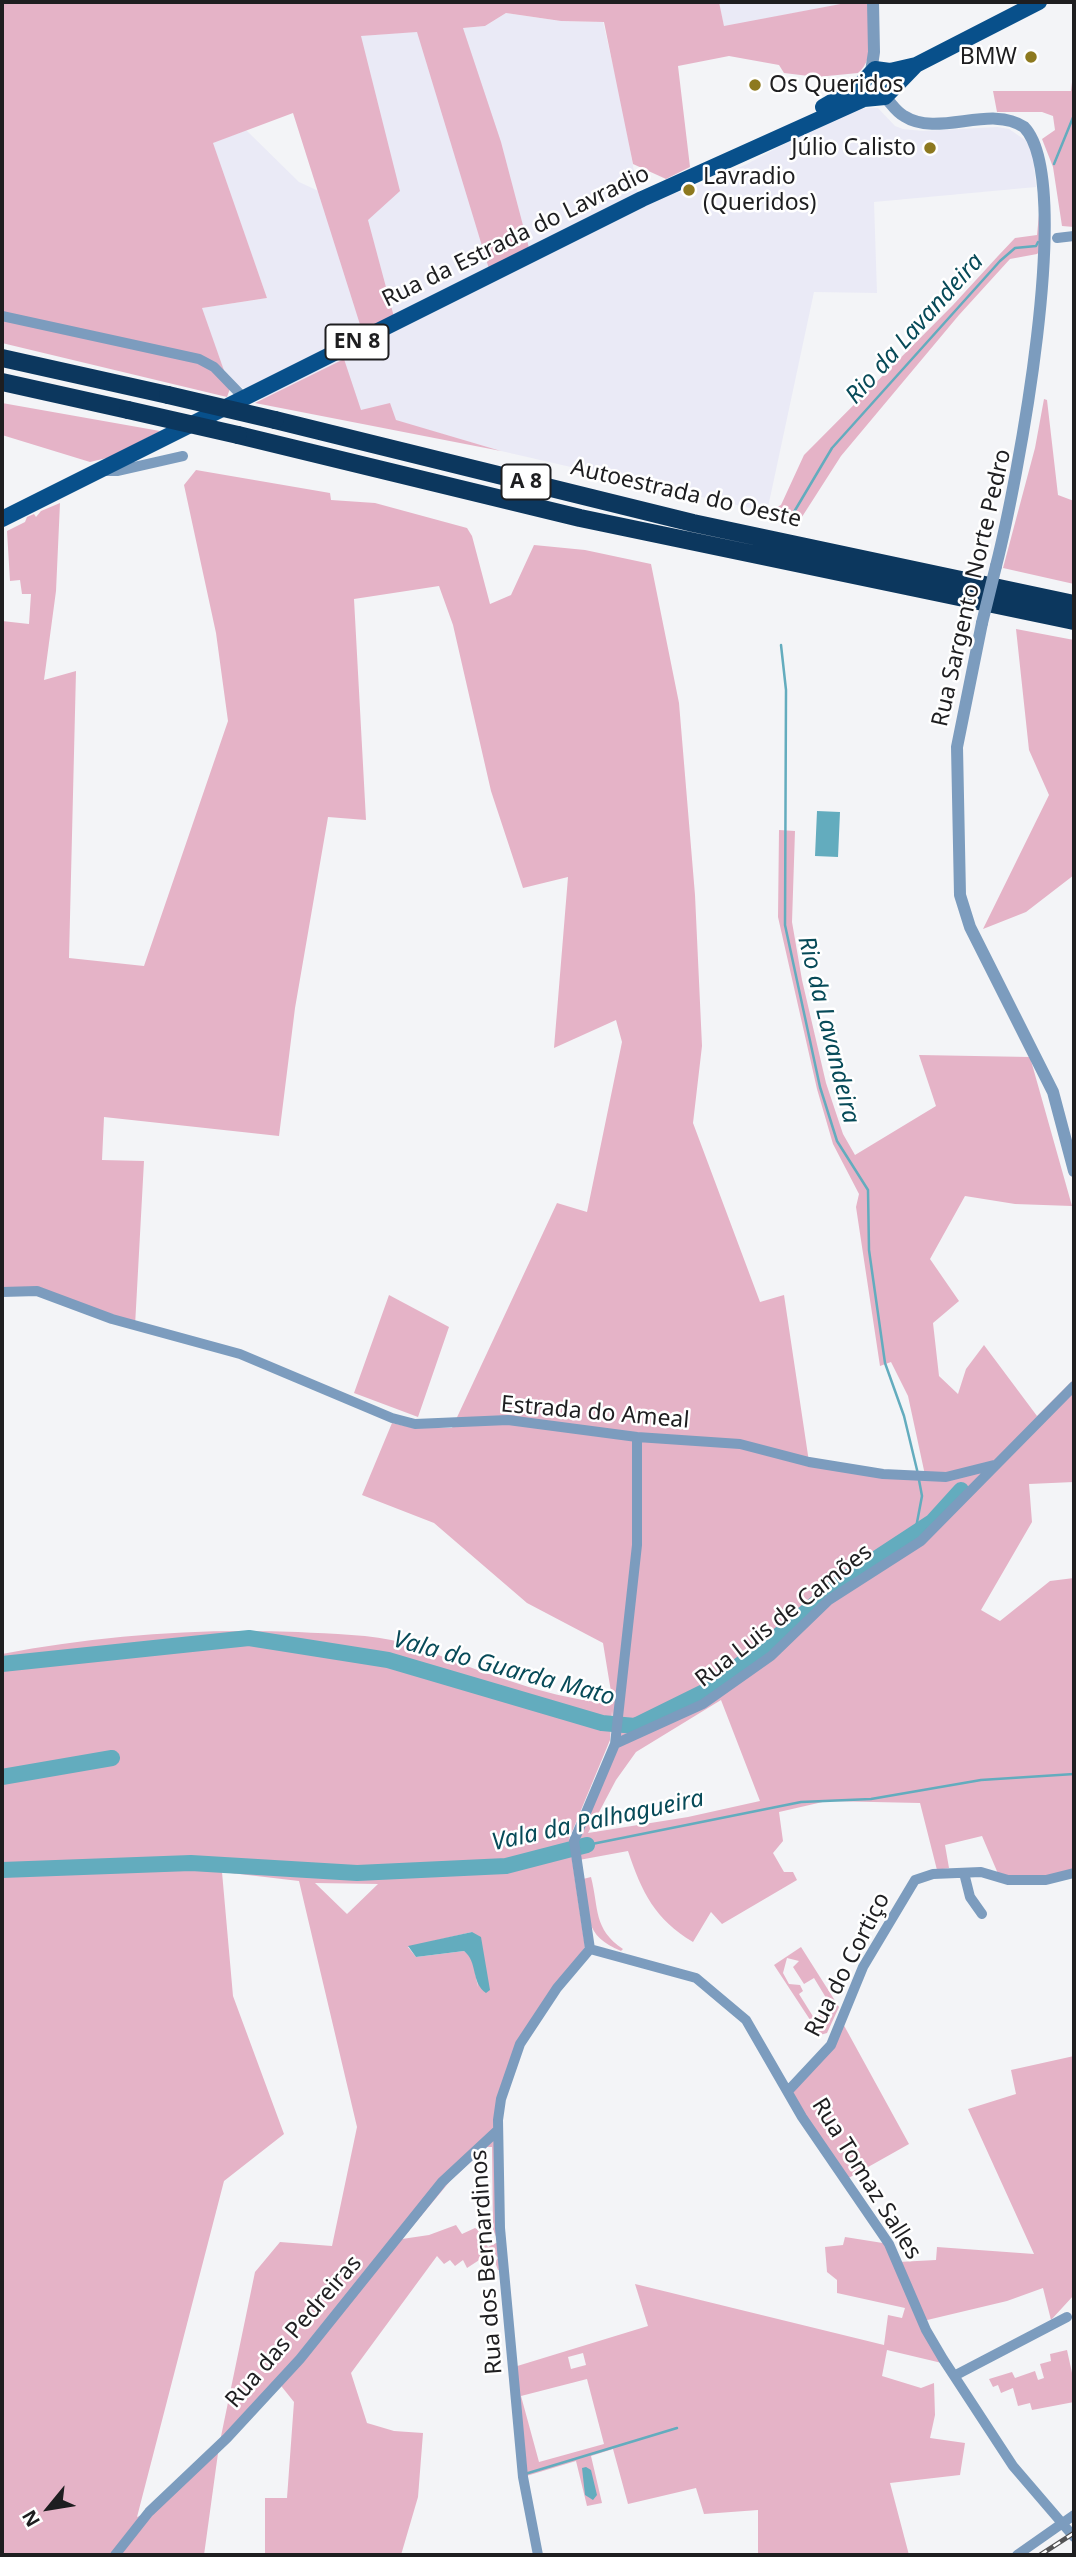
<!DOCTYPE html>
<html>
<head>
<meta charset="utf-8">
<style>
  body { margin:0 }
  #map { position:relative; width:1076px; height:2557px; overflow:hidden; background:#f3f4f7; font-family:"Noto Sans",sans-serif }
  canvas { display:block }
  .frame { position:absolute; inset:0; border:4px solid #1e1e20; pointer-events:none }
  .north { position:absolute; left:14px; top:2473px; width:70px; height:70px; -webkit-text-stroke:5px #fff; paint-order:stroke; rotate:240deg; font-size:19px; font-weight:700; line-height:28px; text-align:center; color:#1e1e20 }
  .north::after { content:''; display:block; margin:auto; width:24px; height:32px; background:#1e1e20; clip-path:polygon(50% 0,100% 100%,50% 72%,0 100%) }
</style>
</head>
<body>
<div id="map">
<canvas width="1076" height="2557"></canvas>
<div class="frame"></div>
<div class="north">N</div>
</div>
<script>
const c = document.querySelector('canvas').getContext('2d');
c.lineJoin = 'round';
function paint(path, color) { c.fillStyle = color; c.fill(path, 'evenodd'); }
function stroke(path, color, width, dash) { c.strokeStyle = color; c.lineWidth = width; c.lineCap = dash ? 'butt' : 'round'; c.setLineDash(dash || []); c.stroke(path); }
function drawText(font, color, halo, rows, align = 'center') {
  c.font = font + ' "Noto Sans",sans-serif'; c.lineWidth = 5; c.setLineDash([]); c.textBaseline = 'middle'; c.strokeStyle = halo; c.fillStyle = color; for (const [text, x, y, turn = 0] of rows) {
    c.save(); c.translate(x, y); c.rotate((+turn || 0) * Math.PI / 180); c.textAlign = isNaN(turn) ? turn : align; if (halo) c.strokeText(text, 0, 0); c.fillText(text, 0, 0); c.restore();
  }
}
paint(new Path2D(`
  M 719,2 L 851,2 L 724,27 Z
  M 506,13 L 561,21 L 603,22 L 623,108 L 638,195 L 682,192 L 747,164 L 842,113 L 867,108 L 878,108 L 895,126 L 903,129 L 923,131 L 997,127 L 1009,129 L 1028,142 L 1033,154 L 1036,187 L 874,202 L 877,293 L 814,292 L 767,512 L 501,451 L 355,409 L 263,399 L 227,379 L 201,308 L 267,298 L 212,143 L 246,130 L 299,182 L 364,212 L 397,182 L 360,36 L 485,26 Z`), '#eaeaf6');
paint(new Path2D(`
  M 2,2 L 719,2 L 724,26 L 851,2 L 867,2 C 869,23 877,58 858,73 L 817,77 L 784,73 L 779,65 L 729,56 L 678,66 L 690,167 L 666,179 L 633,164 L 604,22 L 561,21 L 506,13 L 485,26 L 463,28 L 501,142 L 529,248 L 489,269 L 417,32 L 361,36 L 400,191 L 368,220 L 394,317 L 363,334 L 293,113 L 213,143 L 267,298 L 202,308 L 227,379 L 232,383 L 227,397 L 2,343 Z
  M 1074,64 L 1074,227 L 1062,226 L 1053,167 L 1042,139 L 1055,130 L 1053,116 L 1042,112 L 997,112 L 993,91 L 1071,91 Z
  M 1039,214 L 1046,245 L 1037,254 L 1010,259 L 959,315 L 841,456 L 800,520 L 767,512 L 781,505 L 804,455 L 953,305 L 998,256 L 1015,238 L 1037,235 Z
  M 344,359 L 361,410 L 390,403 L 396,420 L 501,451 L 255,403 Z
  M 1044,399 L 1047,400 L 1058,495 L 1074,501 L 1074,584 L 1003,568 L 1035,448 Z
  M 2,403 L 160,431 L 111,457 L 90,462 L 2,435 Z
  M 196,470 L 330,493 L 331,500 L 375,503 L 467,528 L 472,536 L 490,604 L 511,595 L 534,545 L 585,550 L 651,564 L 679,703 L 695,895 L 702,1046 L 693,1123 L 760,1302 L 784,1295 L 809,1462 L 925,1475 L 908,1396 L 891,1362 L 880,1366 L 856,1207 L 859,1194 L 833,1144 L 817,1089 L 778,917 L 779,830 L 795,831 L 792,922 L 802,980 L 826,1083 L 843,1134 L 855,1155 L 936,1106 L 919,1055 L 1030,1057 L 1072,1206 L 1015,1204 L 965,1196 L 930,1259 L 959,1301 L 933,1323 L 939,1376 L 958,1394 L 966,1369 L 984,1345 L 1037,1416 L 1074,1379 L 1074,1482 L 1029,1484 L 1032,1522 L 981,1610 L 1000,1621 L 1050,1581 L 1074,1578 L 1074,1872 L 1046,1879 L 999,1876 L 982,1836 L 945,1845 L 949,1868 L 937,1870 L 920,1803 L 827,1801 L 779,1812 L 783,1841 L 773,1853 L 784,1872 L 793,1872 L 797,1880 L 722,1924 L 711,1912 L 693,1942 C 655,1919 642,1893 628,1851 L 579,1860 L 575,1853 L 615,1744 L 612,1711 L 610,1740 L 569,1839 L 585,1947 L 520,2044 L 501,2099 L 505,2270 L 498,2270 L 495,2262 L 498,2258 L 493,2251 L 467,2268 L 463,2260 L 455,2266 L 450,2260 L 444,2264 L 437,2256 L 351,2373 L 367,2423 L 394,2431 L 423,2433 L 418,2497 L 401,2555 L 265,2555 L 265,2498 L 287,2498 L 294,2402 L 278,2382 L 219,2446 L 204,2555 L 2,2555 L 2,1654 C 100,1635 198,1628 298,1632 C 332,1634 371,1634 404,1643 C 424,1648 444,1658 464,1665 C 511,1682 563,1700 613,1704 L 603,1643 L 527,1603 L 434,1523 L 362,1495 L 392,1423 L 414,1428 L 452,1428 L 557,1203 L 587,1212 L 622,1042 L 616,1020 L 554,1048 L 568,877 L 523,888 L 491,791 L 453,625 L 439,586 L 354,599 L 366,820 L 328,817 L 295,1008 L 279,1136 L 104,1117 L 102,1160 L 144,1161 L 135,1326 L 37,1291 L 2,1292 L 2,621 L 29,624 L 31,594 L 22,594 L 20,580 L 10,581 L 7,531 L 25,522 L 27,517 L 34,514 L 36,517 L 41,511 L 60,503 L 56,591 L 44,680 L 76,671 L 69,958 L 144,966 L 228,721 L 216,633 L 184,485 ZM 721,1700 L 760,1801 L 688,1817 L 588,1833 L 616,1780 L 636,1752 ZM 222,1872 L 299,1881 L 357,2127 L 332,2246 L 280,2242 L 255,2272 L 219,2446 L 146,2513 L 137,2517 L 224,2181 L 284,2134 L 233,1996 ZM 315,1883 L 378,1884 L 347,1914 ZM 472,1932 L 478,1987 L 472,1957 L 464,1951 L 416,1957 L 408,1947 ZM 487,2147 L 492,2147 L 493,2229 L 498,2242 L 488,2247 L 478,2232 L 480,2231 L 475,2228 L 462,2234 L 456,2225 L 429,2235 L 402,2239 L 451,2180 Z
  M 1016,629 L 1074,640 L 1074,875 L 1026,912 L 983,929 L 1049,795 L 1029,750 Z
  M 389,1295 L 449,1327 L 418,1417 L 354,1393 Z
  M 591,1877 C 599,1908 593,1929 623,1949 L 621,1951 C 584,1936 588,1915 583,1879 Z
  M 801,1947 L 839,2007 L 827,2033 L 820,2035 L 774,1965 ZM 787,1958 L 799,1961 L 793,1967 L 804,1984 L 814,1978 L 834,2011 L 823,2018 L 820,2015 L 814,2018 L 799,1994 L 803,1991 L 800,1985 L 789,1984 L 783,1973 Z
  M 841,2020 L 909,2144 L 845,2180 L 788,2091 L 828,2050 Z
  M 1074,2056 L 1074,2295 L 1051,2320 L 1043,2288 L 1007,2301 L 923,2321 L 946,2364 L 887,2350 L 882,2376 L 921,2388 L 934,2383 L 935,2415 L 930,2438 L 965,2443 L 960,2475 L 890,2483 L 909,2555 L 758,2555 L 758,2510 L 704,2514 L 696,2488 L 628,2504 L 613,2449 L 591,2456 L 602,2503 L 587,2506 L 576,2461 L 523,2477 L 514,2367 L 648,2326 L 635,2284 L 884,2345 L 888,2315 L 902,2318 L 905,2308 L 837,2293 L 837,2280 L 827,2272 L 825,2247 L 843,2245 L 845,2237 L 889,2244 L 898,2262 L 936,2260 L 937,2247 L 1034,2254 L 968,2109 L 1016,2094 L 1011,2070 ZM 583,2353 L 586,2365 L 571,2369 L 568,2357 ZM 587,2379 L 604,2444 L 539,2462 L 521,2396 Z
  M 1067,2350 L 1074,2382 L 1074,2402 L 1032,2410 L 1030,2403 L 1018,2406 L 1013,2388 L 1001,2393 L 998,2385 L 993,2387 L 989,2379 L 1012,2372 L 1015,2378 L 1035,2371 L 1038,2380 L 1044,2378 L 1040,2364 L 1051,2361 L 1050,2354 Z`), '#e5b3c7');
paint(new Path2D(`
  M 817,811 L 840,812 L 838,857 L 815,856 Z
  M 472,1932 L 481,1937 L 490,1990 L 486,1993 C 471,1983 478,1962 464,1951 L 416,1957 L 408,1946 Z
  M 586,2467 L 591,2470 L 597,2495 L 593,2500 L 585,2495 L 582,2468 Z`), '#63acbe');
stroke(new Path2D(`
  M 1054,164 L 1074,115
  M 794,512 L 832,448 L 1000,261 L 1015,248 L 1036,246 L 1038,242
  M 781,645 L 786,690 L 785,925 L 820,1087 L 837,1141 L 868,1190 L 869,1250 L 885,1363 L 904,1416 L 918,1474
  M 915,1533 L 922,1496 L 919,1480
  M 587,1845 L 801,1802 L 871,1799 L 981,1780 L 1074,1774
  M 525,2474 L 677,2428`), '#63acbe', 2.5);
stroke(new Path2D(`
  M 2,1664 L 249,1638 L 388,1660 L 602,1723 L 635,1726 L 704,1692 L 779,1635 L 842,1581 L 932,1522 L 961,1490
  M 2,1777 L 112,1758
  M 2,1870 L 191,1863 L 357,1873 L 506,1866 L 587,1845`), '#63acbe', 16);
stroke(new Path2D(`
  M 1057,238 L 1074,236
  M 2,316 L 199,359 L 214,367 L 244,398
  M 102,471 L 117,471 L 183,456
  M 2,1292 L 37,1291 L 112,1319 L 240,1354 L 392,1418 L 415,1424 L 508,1420 L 637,1437 L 740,1444 L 809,1462 L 883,1474 L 946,1477 L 994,1465
  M 615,1744 L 637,1545 L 637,1437
  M 964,1873 L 970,1897 L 982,1914
  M 590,1949 L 574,1841 L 615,1744 L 703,1704 L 771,1656 L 829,1600 L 921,1541 L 1074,1386
  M 590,1949 L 696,1978 L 746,2020 L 802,2117 L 889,2244 L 926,2330 L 943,2359 L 1013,2466 L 1074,2537
  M 788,2091 L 831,2045 L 863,1967 L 915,1880 L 933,1874 L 981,1872 L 1008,1880 L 1046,1880 L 1074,1873
  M 954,2376 L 1067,2317
  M 115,2555 L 149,2512 L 227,2438 L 300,2359 L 442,2182 L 498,2130
  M 538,2555 L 523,2477 L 500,2228 L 498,2120 L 501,2099 L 520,2044 L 557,1988 L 590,1949
  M 1017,2555 L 1074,2515`), '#7c9cbe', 10);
stroke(new Path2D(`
  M 871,72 L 874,52 L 873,2
  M 885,97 C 891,103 896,112 904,116 C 938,138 990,104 1024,127 C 1076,180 1016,487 996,566
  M 982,623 L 957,747 L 960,895 L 970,927 L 1053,1092 L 1074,1171`), '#7c9cbe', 12);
stroke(new Path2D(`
  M 823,107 L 859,86 L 875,69 L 890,71 L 916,65 L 1039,2
  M 2,519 L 642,199 L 864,99 L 885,97 L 916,65`), '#08508b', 16);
stroke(new Path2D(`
  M 2,358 L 168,395
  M 2,382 L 128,410
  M 275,420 L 693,523 L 1074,604
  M 238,435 L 580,518 L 1074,621`), '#0c375e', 18);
const rail = new Path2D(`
  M 1040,2555 L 1074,2533`);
stroke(rail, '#535355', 5);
stroke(rail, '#fff', 2.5, [8]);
stroke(new Path2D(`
  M 982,623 L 996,566`), '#7c9cbe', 12);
stroke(new Path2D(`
  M 168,395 L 275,420
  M 128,410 L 238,435`), '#0c375e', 18);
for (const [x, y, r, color] of [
  [1031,57,7,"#8d791f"],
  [755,85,7,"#8d791f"],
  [930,148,7,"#8d791f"],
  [689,190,7,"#8d791f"]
]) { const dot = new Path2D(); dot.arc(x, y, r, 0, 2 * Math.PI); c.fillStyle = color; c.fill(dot); stroke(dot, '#fff', 2.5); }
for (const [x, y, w] of [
  [357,342,63],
  [526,482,49]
]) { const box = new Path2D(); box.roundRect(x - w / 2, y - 17.5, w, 35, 5); c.fillStyle = '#fff'; c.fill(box); stroke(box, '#1e1e20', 2); }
drawText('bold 21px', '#1e1e20', null, [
  ["EN 8",357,342],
  ["A 8",526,482]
]);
drawText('23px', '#1e1e20', '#fff', [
  ["BMW",1017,57],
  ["Os Queridos",769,85,"left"],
  ["Júlio Calisto",916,148],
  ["Lavradio",703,177,"left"],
  ["(Queridos)",703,203,"left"]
], 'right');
drawText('23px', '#1e1e20', '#fff', [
  ["Rua da Estrada do Lavradio",516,237,-26],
  ["Autoestrada do Oeste",686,494,13],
  ["Rua Sargento Norte Pedro",972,588,-77],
  ["Estrada do Ameal",595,1413,5],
  ["Rua Luis de Camões",784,1616,-38],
  ["Rua do Cortiço",848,1965,-63],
  ["Rua Tomaz Salles",866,2179,58],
  ["Rua dos Bernardinos",487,2262,-94],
  ["Rua das Pedreiras",294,2332,-49]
]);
drawText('italic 24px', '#074a58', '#fff', [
  ["Rio da Lavandeira",915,329,-48],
  ["Rio da Lavandeira",828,1030,76],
  ["Vala do Guarda Mato",504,1669,15],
  ["Vala da Palhagueira",598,1821,-12]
]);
</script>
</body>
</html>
